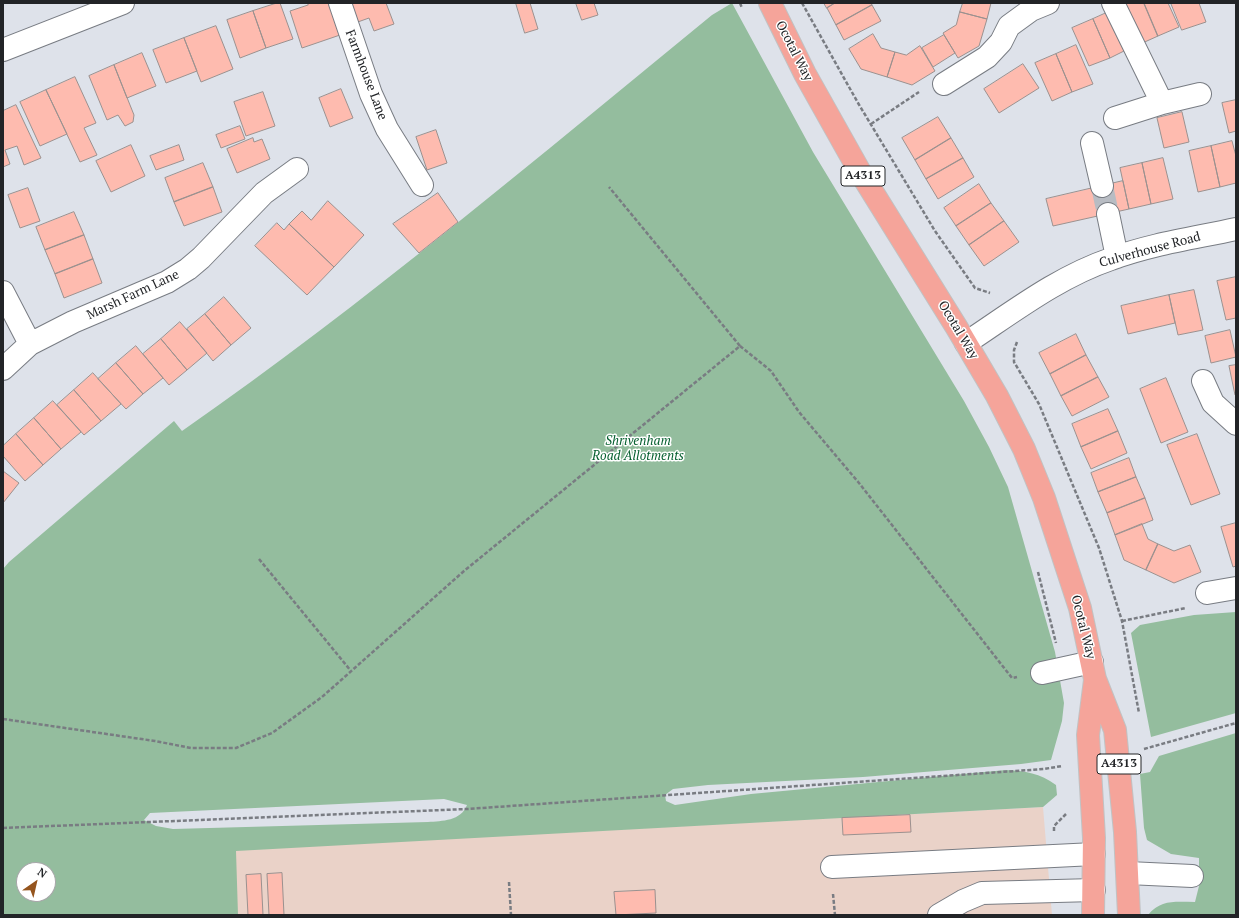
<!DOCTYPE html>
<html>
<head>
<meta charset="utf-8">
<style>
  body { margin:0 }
  #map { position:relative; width:1239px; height:918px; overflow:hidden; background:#dee2ea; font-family:"PT Serif",serif }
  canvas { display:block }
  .frame { position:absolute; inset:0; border:4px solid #222427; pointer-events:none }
  .north { position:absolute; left:16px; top:862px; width:40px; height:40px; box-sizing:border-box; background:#fff; border:1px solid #a7a7a9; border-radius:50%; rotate:34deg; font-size:11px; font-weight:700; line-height:16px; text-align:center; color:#222427 }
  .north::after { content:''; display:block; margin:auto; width:14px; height:18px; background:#95551e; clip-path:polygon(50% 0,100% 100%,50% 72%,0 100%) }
</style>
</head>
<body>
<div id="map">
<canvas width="1239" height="918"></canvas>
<div class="frame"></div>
<div class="north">N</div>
</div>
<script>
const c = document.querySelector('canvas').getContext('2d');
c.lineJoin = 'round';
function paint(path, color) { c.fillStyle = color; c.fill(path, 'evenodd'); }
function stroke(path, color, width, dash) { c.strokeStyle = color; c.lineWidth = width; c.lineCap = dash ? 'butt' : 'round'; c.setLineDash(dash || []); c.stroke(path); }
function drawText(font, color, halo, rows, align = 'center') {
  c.font = font + ' "PT Serif",serif'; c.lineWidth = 3; c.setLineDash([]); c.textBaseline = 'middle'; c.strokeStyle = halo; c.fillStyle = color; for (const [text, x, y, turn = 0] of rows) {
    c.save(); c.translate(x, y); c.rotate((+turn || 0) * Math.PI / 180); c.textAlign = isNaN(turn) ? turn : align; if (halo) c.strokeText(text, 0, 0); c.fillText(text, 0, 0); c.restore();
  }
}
paint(new Path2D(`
  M 1043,807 L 1052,915 L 3,915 L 3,862 ZM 24,870 L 48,870 L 48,894 L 24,894 Z`), '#ead2c8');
paint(new Path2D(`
  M 732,3 L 813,152 L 964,401 L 989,447 L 1008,487 L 1055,652 L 1064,703 L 1062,721 L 1051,760 L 1021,764 L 863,777 L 708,785 L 673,789 L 665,795 L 666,801 L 675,805 L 751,794 L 1006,770 C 1025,771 1040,773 1056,785 L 1057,795 L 1043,807 L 236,851 L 238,915 L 3,915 L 3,569 L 9,562 L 174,421 L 182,431 C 366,303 538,157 712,15 ZM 444,799 L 467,805 C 461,821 442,821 428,822 L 173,829 L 156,826 L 144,820 L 150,813 ZM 24,870 L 48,870 L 48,894 L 24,894 Z
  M 1236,612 L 1236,713 L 1151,737 L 1131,633 L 1140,625 L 1194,615 Z
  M 1236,733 L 1236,915 L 1148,915 C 1161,899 1176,902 1195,902 L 1199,886 L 1199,858 L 1171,854 L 1147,840 L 1144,828 L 1140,774 L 1150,772 L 1159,756 Z`), '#94bd9e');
const building = new Path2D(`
  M 277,3 L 280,3 L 293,39 L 266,48 L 253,11 Z
  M 307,3 L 329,3 L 340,35 L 302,48 L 290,11 L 308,5 Z
  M 348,3 L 386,3 L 394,24 L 374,31 L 369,18 L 355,23 Z
  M 516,3 L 530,3 L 538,29 L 525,33 Z
  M 576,3 L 594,3 L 598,15 L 582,20 Z
  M 824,3 L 835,3 L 827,8 Z
  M 835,3 L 871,3 L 872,5 L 836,25 L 827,8 Z
  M 963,3 L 991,3 L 987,19 L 960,12 Z
  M 1129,3 L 1144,3 L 1158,36 L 1138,45 L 1121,7 Z
  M 1144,3 L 1168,3 L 1179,27 L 1158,36 Z
  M 1171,3 L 1199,3 L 1206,22 L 1182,30 Z
  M 872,5 L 881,21 L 844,40 L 836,25 Z
  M 1113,10 L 1130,48 L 1110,58 L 1093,19 Z
  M 253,11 L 266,48 L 240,58 L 227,20 Z
  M 960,12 L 987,19 L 979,46 L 958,58 L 943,33 L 956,25 Z
  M 1093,19 L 1110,58 L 1089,66 L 1072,28 Z
  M 216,26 L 233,69 L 201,82 L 184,38 Z
  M 873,34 L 881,48 L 895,52 L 887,77 L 861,69 L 849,49 Z
  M 944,35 L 955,53 L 933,67 L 922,48 Z
  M 184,38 L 197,71 L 166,83 L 153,50 Z
  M 1076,45 L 1093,84 L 1072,92 L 1056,54 Z
  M 920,46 L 935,71 L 912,85 L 887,77 L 895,52 L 906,55 Z
  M 142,53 L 156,86 L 127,98 L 114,65 Z
  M 1056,54 L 1072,92 L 1052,101 L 1035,63 Z
  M 1023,64 L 1039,88 L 999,113 L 984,89 Z
  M 114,65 L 134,115 L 133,122 L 125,126 L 118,115 L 107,120 L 89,76 Z
  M 75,77 L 96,123 L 84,128 L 97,155 L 80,162 L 46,90 Z
  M 341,89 L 353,118 L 330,127 L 319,98 Z
  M 46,90 L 67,134 L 40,146 L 20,102 Z
  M 263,92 L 275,126 L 246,136 L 234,102 Z
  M 1236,100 L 1236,131 L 1229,133 L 1222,103 Z
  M 16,105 L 41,158 L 24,165 L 17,146 L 5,150 L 10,164 L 3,167 L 3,111 Z
  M 1182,112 L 1189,142 L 1164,148 L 1157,118 Z
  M 938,117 L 951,138 L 915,160 L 902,138 Z
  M 240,126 L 245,139 L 221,148 L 216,135 Z
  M 436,130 L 447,163 L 427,170 L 416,137 Z
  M 253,138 L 254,142 L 262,139 L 270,159 L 237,173 L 227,149 Z
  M 951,138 L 963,158 L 926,179 L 915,160 Z
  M 1232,141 L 1236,156 L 1236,183 L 1220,187 L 1211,146 Z
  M 131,145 L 145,176 L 111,192 L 96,161 Z
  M 179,145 L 184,160 L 156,170 L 150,156 Z
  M 1211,146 L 1220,187 L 1198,192 L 1189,151 Z
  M 963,158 L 974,177 L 938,199 L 926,179 Z
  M 1163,158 L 1173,199 L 1151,204 L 1142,163 Z
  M 203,163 L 213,187 L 174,202 L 165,178 Z
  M 1142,163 L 1151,204 L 1129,209 L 1120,168 Z
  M 1123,181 L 1129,209 L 1053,226 L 1046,199 Z
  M 979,184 L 991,203 L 956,226 L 944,208 Z
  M 213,187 L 222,212 L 184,226 L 174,202 Z
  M 28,188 L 40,221 L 20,228 L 8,195 Z
  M 438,193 L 458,222 L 419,253 L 393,224 Z
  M 328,201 L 364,235 L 334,267 L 289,224 L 302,211 L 311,220 Z
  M 991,203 L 1004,221 L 969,245 L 956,226 Z
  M 74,212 L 84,235 L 45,250 L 36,227 Z
  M 1004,221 L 1019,242 L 984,266 L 969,245 Z
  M 277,223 L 284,230 L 289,224 L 334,267 L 307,295 L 255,246 Z
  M 84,235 L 93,259 L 55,274 L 45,250 Z
  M 93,259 L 102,283 L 64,298 L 55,274 Z
  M 1236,277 L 1236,318 L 1226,320 L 1217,281 Z
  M 1194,290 L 1203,330 L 1178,335 L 1169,295 Z
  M 1169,295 L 1175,323 L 1128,334 L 1121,306 Z
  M 224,297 L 251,328 L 231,345 L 205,314 Z
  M 205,314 L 231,345 L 213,361 L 187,329 Z
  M 180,322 L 207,353 L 187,370 L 161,339 Z
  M 1230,330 L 1236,357 L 1211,363 L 1205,336 Z
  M 1076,334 L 1086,355 L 1050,374 L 1039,353 Z
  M 161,339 L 187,370 L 169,385 L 143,354 Z
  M 136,346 L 163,378 L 143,394 L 116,363 Z
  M 1086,355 L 1098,377 L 1061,396 L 1050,374 Z
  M 116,363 L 143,394 L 126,409 L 98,379 Z
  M 1236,365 L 1236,395 L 1235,395 L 1229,366 Z
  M 93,373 L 121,404 L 101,421 L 74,390 Z
  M 1098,377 L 1109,397 L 1072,416 L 1061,396 Z
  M 1166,378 L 1188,432 L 1161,443 L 1140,389 Z
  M 74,390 L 101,421 L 84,435 L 57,405 Z
  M 53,401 L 81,432 L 61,449 L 34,418 Z
  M 1108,409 L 1118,431 L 1081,447 L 1072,424 Z
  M 34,418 L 61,449 L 43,465 L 16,434 Z
  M 1118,431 L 1127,453 L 1091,469 L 1081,447 Z
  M 16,434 L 43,465 L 25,481 L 3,456 L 3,446 Z
  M 1197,434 L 1220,494 L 1191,505 L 1167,445 Z
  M 1129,458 L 1136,477 L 1098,492 L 1091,473 Z
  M 3,471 L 19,483 L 3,503 Z
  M 1136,477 L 1145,498 L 1107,513 L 1098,492 Z
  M 1145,498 L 1153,520 L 1115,535 L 1107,513 Z
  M 1236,523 L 1236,566 L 1233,567 L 1221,527 Z
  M 1142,524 L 1148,539 L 1158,544 L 1146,570 L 1124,560 L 1115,535 Z
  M 1158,544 L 1174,551 L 1190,545 L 1201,572 L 1174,583 L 1146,570 Z
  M 910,815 L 911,832 L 843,835 L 842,818 Z
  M 282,873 L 284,915 L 269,915 L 267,874 Z
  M 261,874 L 263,915 L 248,915 L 246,875 Z
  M 655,890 L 656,913 L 616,915 L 614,892 Z`);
paint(building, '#febbaf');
stroke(building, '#9b918f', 1);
stroke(new Path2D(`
  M 1102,186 L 1108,214`), '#b8bcc3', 22, [22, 11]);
const minor = new Path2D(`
  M 340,3 L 371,94 L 387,129 L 422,185
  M 1113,3 L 1162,103
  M 3,50 L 123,3
  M 944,84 L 987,57 L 1001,42 L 1009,26 L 1031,10 L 1048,3
  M 1115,118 L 1162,103 L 1200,94
  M 1092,143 L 1102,186
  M 1108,214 L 1117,257
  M 3,292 L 30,344 L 3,369
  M 966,343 C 1013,312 1058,277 1111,259 C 1151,244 1195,238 1236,229
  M 30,344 L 73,322 L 167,282 L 188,269 L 201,258 L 264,193 L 297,169
  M 1203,381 L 1213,403 L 1236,424
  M 1207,593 L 1236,588
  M 1042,673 L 1092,662
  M 832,867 L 1094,854
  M 1128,873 L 1192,876
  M 939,915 L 963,901 L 982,893 L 1094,890`);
const major = new Path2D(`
  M 770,3 L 805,74 L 860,172 L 957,328 L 997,396 L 1024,449 L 1044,498 L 1080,608 L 1095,679 L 1115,730 L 1125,832 L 1129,915
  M 1093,915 L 1094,838 L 1088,735 L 1095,680`);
stroke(minor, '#787c83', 24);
stroke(major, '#c1c2c3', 24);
stroke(new Path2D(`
  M 740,3 L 742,8
  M 802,3 L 858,103 L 935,231 L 975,288 L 990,293
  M 871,124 L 919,92
  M 1017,342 L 1014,350 L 1014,362 L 1039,404 L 1099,548 L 1122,621 L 1139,713
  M 740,346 L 771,371 L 799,412 L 859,483 L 1012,678 L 1017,677
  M 259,559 L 351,671
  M 1038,572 L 1056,643
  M 1122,621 L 1186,608
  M 3,719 L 155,741 L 191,748 L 236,748 L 272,733 L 322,697 L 464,571 L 740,346 L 609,187
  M 1144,749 L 1236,723
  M 3,828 L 467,809 L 1044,769 L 1062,766
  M 1054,831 L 1054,826 L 1066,814
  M 509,882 L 511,915
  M 833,894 L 835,915`), '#797c82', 2.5, [4, 2]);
stroke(minor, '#fff', 22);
stroke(major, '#f5a49a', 22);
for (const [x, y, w] of [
  [863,176,44],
  [1119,764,44]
]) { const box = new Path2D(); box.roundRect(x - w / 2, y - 10, w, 20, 3); c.fillStyle = '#fff'; c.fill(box); stroke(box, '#222427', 1); }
drawText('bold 12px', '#222427', null, [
  ["A4313",863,176],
  ["A4313",1119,764]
]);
drawText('13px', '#222427', '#fff', [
  ["Ocotal Way",794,51,63],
  ["Farmhouse Lane",366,75,69],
  ["Culverhouse Road",1150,250,-15],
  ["Marsh Farm Lane",133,295,-25],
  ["Ocotal Way",958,330,59],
  ["Ocotal Way",1083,627,76]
]);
drawText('italic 13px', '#055f2f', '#fff', [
  ["Shrivenham",638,441],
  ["Road Allotments",638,456]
]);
</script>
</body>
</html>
